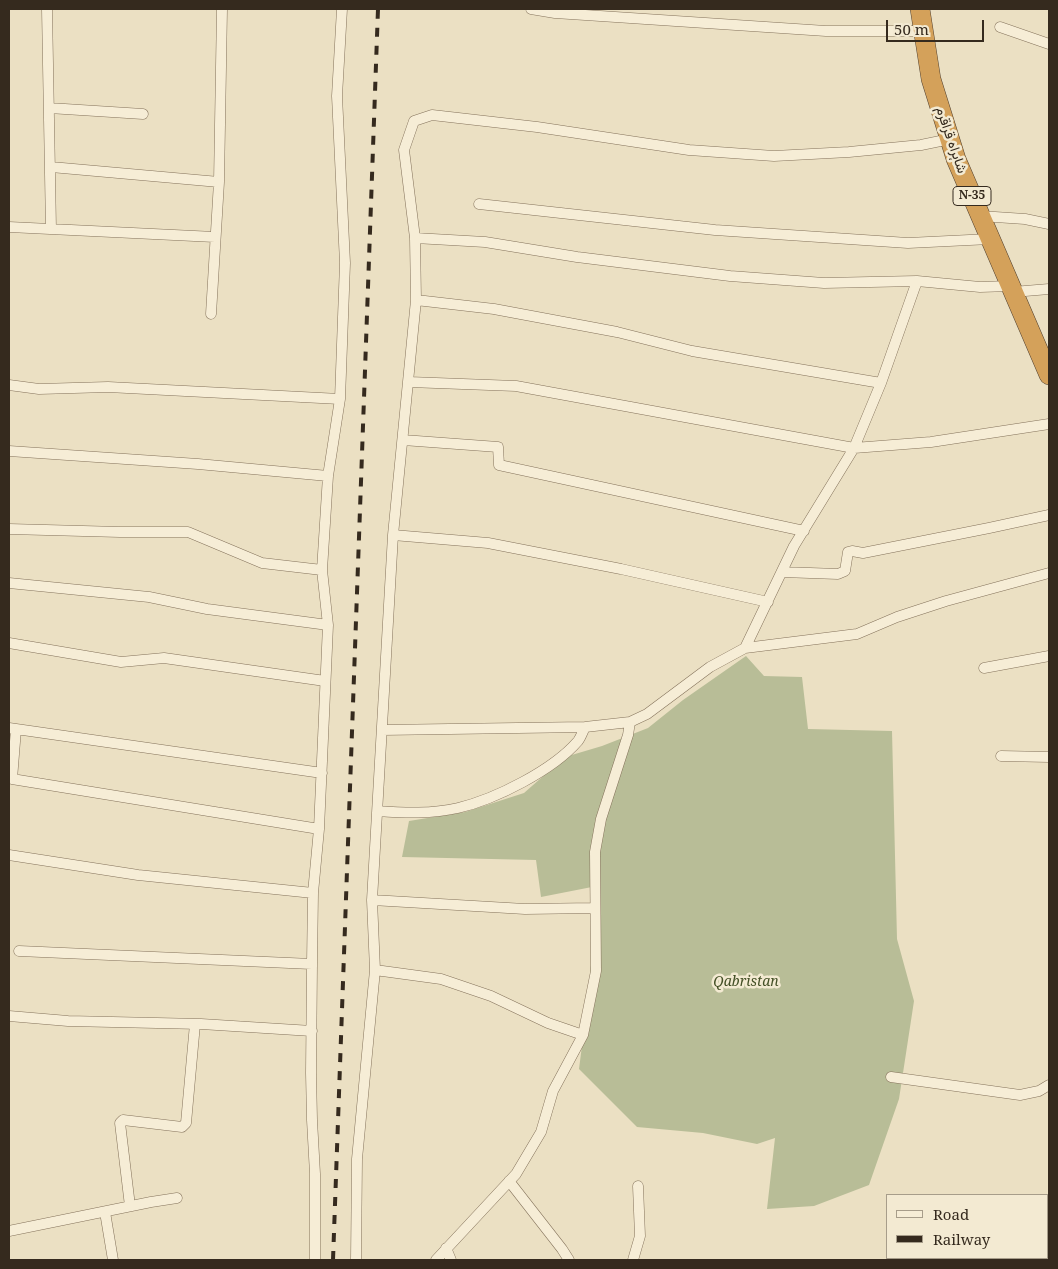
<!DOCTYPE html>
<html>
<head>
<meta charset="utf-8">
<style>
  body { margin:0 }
  #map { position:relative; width:1058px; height:1269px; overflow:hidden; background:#ebe0c3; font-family:"Noto Serif",serif }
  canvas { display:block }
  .frame { position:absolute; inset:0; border:10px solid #352a1e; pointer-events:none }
  .legend { position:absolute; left:886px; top:1194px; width:162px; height:65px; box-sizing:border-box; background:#f3ead2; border:1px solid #a79d8a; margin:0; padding:6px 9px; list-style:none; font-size:15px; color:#352a1e }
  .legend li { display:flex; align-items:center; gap:10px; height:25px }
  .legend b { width:25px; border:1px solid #a79d8a }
  .scale { position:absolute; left:886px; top:20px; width:98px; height:22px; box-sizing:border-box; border:2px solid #352a1e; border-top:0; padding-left:6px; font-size:15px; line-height:18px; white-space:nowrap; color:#352a1e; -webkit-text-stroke:4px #f3ead2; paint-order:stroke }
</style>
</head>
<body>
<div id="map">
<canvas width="1058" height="1269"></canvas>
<div class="frame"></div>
<ul class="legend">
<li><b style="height:6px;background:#f6edd6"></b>Road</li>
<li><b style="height:6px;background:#352a1e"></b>Railway</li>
</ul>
<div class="scale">50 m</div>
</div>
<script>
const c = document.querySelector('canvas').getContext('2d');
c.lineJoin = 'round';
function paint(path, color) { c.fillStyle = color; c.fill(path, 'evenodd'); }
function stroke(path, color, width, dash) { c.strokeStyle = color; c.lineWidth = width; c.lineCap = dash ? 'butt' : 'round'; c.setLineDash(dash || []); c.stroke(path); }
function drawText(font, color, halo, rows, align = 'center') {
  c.font = font + ' "Noto Serif",Vazirmatn,serif'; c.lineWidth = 5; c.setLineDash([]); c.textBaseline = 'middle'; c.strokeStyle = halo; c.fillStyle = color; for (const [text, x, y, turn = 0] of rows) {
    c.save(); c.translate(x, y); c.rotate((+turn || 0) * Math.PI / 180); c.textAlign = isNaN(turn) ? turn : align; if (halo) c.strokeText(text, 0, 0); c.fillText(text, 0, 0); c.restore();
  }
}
paint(new Path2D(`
  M 746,656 L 764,676 L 802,677 L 808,729 L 892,731 L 897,939 L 914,1001 L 899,1099 L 869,1185 L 814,1206 L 767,1209 L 775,1138 L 757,1144 L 703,1133 L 637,1127 L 579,1069 L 589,991 L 597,886 L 541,897 L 536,860 L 402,857 L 409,821 L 465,812 L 524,793 L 565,757 L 602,746 L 648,728 L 683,700 Z`), '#b8bd97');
const street = new Path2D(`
  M 47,9 L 51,229
  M 531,9 L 555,13 L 826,31 L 923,31
  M 1000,27 L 1049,44
  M 49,108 L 143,114
  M 51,167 L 219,182
  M 479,204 L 715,230 L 908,243 L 990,239
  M 980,216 L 1025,219 L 1049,224
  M 9,227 L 215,237
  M 415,238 L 485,242 L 577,257 L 730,276 L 824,283 L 917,281 L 980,287 L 1010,286
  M 1013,292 L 1049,289
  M 416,300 L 494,309 L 617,332 L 692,351 L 881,383
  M 211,314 L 219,182 L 222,9
  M 409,382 L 516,386 L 854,448 L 931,442 L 1049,424
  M 9,385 L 39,389 L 108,387 L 340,399
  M 403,440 L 498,447 L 499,465 L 804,531
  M 9,451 L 198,464 L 328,476
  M 9,529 L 120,532 L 188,532 L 262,563 L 322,570
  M 393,535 L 488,543 L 621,569 L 768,602
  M 782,572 L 838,574 L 845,571 L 848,552 L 852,551 L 863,553 L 989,528 L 1049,515
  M 9,583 L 149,597 L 207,609 L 328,625
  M 9,643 L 121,662 L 164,658 L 325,681
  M 745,648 L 794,546 L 854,448 L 881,383 L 917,281
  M 984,668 L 1049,656
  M 9,728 L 322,773
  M 16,729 L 12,779 L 319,829
  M 382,730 L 585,727 L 630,722 L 647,714 L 710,667 L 745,648 L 857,634 L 897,617 L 946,601 L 1049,573
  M 1001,756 L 1049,757
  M 378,811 C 405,813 432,814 458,808 C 496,799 553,770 578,741 C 581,737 583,731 585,727
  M 9,855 L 138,875 L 313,893
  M 372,900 L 525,909 L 594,908
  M 19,951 L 312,964 L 313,893 L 319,829 L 328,625 L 322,570 L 328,476 L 340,399 L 345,263 L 337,96 L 342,9
  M 312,964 L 311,1073 L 312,1120 L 315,1174 L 315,1260
  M 375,970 L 441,979 L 491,996 L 548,1023 L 583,1035 L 596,971 L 595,852 L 601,819 L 628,735 L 630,722
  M 9,1016 L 68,1021 L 201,1024 L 312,1031
  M 891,1077 L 1020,1095 L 1039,1091 L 1049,1085
  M 509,1181 L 562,1249 L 569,1260
  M 130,1206 L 120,1123 L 123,1120 L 182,1127 L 186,1123 L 195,1024
  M 105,1212 L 113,1260
  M 1047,1220 L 1049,1219
  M 9,1231 L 151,1202 L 177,1198
  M 446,1248 L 451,1260
  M 356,1260 L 357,1159 L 375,970 L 372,900 L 393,535 L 416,300 L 415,238 L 404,150 L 414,121 L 432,115 L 537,127 L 689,150 L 774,156 L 849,152 L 921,145 L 950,139
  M 436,1260 L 516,1174 L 541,1132 L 553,1091 L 583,1035
  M 633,1260 L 640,1236 L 638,1186
  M 977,1260 L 978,1258`);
const highway = new Path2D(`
  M 920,9 L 931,79 L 956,159 L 1049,375`);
stroke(street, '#84725b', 11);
stroke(highway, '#52402f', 20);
stroke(street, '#f6edd6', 10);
stroke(highway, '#d4a15a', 19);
stroke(new Path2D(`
  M 333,1260 L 378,9`), '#352a1e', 4, [9, 9]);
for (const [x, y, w] of [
  [972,196,38]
]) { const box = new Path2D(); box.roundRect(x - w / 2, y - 9.5, w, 19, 4); c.fillStyle = '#f3ead2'; c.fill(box); stroke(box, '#352a1e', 1); }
drawText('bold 12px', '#352a1e', null, [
  ["N-35",972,196]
]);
drawText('14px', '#352a1e', '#f3ead2', [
  ["شاہراہ قراقرم",951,140,71]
]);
drawText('italic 14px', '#445026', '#f3ead2', [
  ["Qabristan",746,982]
]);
</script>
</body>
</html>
